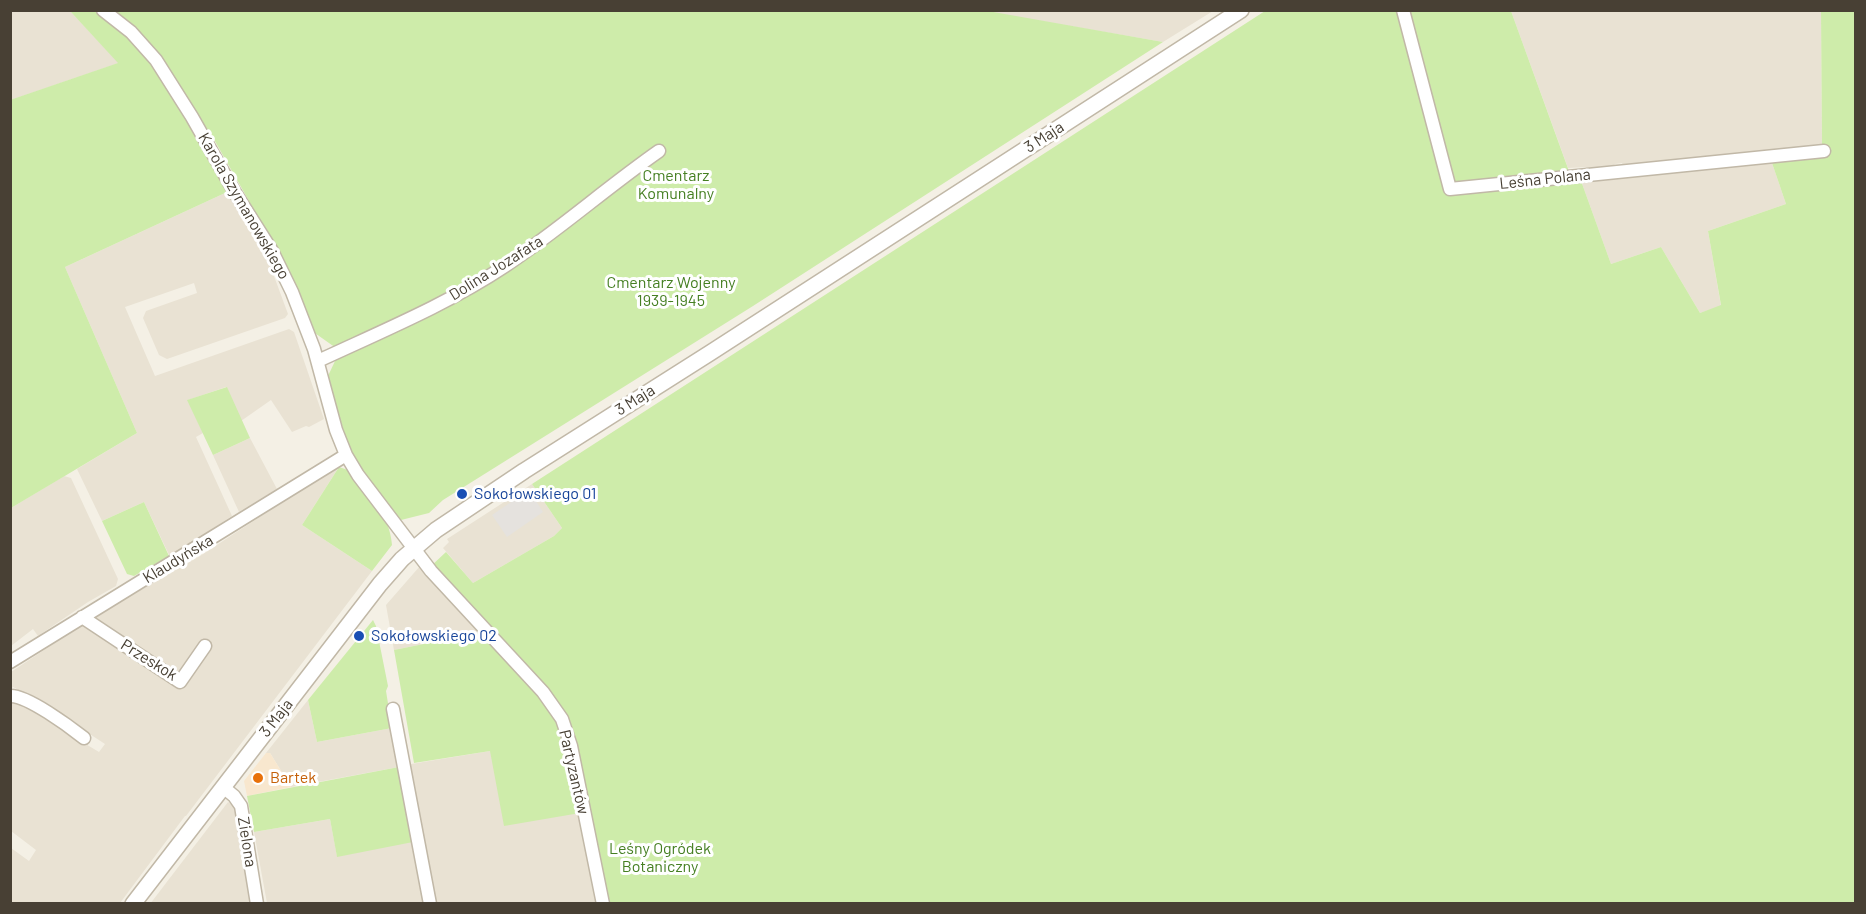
<!DOCTYPE html>
<html>
<head>
<meta charset="utf-8">
<style>
  body { margin:0 }
  #map { position:relative; width:1866px; height:914px; overflow:hidden; background:#f4f0e5; font-family:Barlow,sans-serif }
  canvas { display:block }
  .frame { position:absolute; inset:0; border:12px solid #484034; pointer-events:none }
</style>
</head>
<body>
<div id="map">
<canvas width="1866" height="914"></canvas>
<div class="frame"></div>
</div>
<script>
const c = document.querySelector('canvas').getContext('2d');
c.lineJoin = 'round';
function paint(path, color) { c.fillStyle = color; c.fill(path, 'evenodd'); }
function stroke(path, color, width, dash) { c.strokeStyle = color; c.lineWidth = width; c.lineCap = dash ? 'butt' : 'round'; c.setLineDash(dash || []); c.stroke(path); }
function drawText(font, color, halo, rows, align = 'center') {
  c.font = font + ' Barlow,sans-serif'; c.lineWidth = 6; c.setLineDash([]); c.textBaseline = 'middle'; c.strokeStyle = halo; c.fillStyle = color; for (const [text, x, y, turn = 0] of rows) {
    c.save(); c.translate(x, y); c.rotate((+turn || 0) * Math.PI / 180); c.textAlign = isNaN(turn) ? turn : align; if (halo) c.strokeText(text, 0, 0); c.fillText(text, 0, 0); c.restore();
  }
}
paint(new Path2D(`
  M 10,11 L 70,11 L 119,63 L 11,100 Z
  M 982,11 L 1213,11 L 1163,42 Z
  M 1511,11 L 1821,11 L 1822,147 L 1624,168 L 1622,163 L 1615,164 L 1611,168 L 1590,171 L 1585,167 L 1568,168 Z
  M 1771,160 L 1786,204 L 1708,231 L 1721,306 L 1700,313 L 1661,247 L 1611,264 L 1580,178 Z
  M 225,193 L 231,194 L 264,249 L 288,314 L 285,318 L 167,359 L 159,355 L 143,318 L 146,311 L 197,293 L 194,283 L 125,307 L 155,376 L 289,329 L 294,332 L 324,419 L 309,427 L 306,426 L 292,432 L 271,400 L 241,421 L 226,387 L 188,400 L 203,433 L 196,437 L 232,516 L 170,557 L 144,502 L 102,521 L 77,469 L 137,433 L 65,267 Z
  M 250,438 L 277,489 L 239,512 L 213,455 Z
  M 336,467 L 337,470 L 302,525 L 372,571 L 186,816 L 185,816 L 120,903 L 11,903 L 11,848 L 29,861 L 36,850 L 11,831 L 11,699 L 14,699 L 74,737 L 78,742 L 84,743 L 99,752 L 105,744 L 79,727 L 75,722 L 13,687 L 11,689 L 11,672 L 83,624 L 182,688 L 190,677 L 180,675 L 92,618 L 200,556 Z
  M 64,476 L 71,478 L 118,579 L 116,586 L 88,602 L 38,636 L 33,629 L 11,646 L 11,508 Z
  M 532,484 L 562,528 L 554,536 L 473,583 L 443,548 L 449,542 L 447,539 Z
  M 420,566 L 483,632 L 394,650 L 386,605 Z
  M 308,700 L 317,742 L 392,728 L 399,766 L 490,751 L 580,813 L 596,903 L 267,903 L 254,832 L 330,819 L 337,856 L 399,767 L 291,787 L 270,753 L 266,753 Z
  M 228,802 L 234,806 L 251,903 L 150,904 Z`), '#e9e2d3');
paint(new Path2D(`
  M 266,753 L 270,753 L 291,787 L 247,796 L 244,781 Z`), '#f8e7ce');
paint(new Path2D(`
  M 982,10 L 1163,42 L 753,306 L 443,500 L 429,513 L 401,520 L 359,467 L 350,450 L 327,378 L 336,359 L 429,315 L 428,303 L 336,348 L 312,331 L 274,245 L 212,136 L 148,44 L 110,11 Z
  M 70,11 L 95,11 L 124,32 L 148,60 L 184,111 L 231,194 L 225,193 L 65,267 L 137,433 L 11,508 L 10,100 L 118,63 Z
  M 1265,11 L 1511,11 L 1570,174 L 1580,178 L 1611,264 L 1661,247 L 1700,313 L 1721,305 L 1708,231 L 1786,204 L 1771,160 L 1822,147 L 1821,11 L 1855,11 L 1855,903 L 610,903 L 580,776 L 570,729 L 430,567 L 446,552 L 473,583 L 554,536 L 562,528 L 532,484 Z
  M 227,387 L 250,438 L 213,455 L 187,400 Z
  M 339,467 L 348,470 C 367,493 390,514 392,545 L 372,571 L 302,525 Z
  M 144,502 L 169,556 L 134,576 L 127,574 L 102,521 Z
  M 373,620 L 376,626 L 388,686 L 386,691 L 392,728 L 317,742 L 308,700 Z
  M 483,632 L 537,690 L 565,733 L 580,813 L 504,826 L 490,751 L 414,763 L 394,650 Z
  M 399,767 L 413,842 L 337,857 L 330,819 L 254,832 L 247,796 Z`), '#ceecaa');
paint(new Path2D(`
  M 529,490 L 543,512 L 507,537 L 492,515 Z`), '#e5e2de');
const minor = new Path2D(`
  M 103,10 L 131,32 L 156,60 L 192,117 L 234,191 L 272,251 L 292,292 L 314,349 L 336,430 L 346,455 L 358,475 L 431,571 L 543,692 L 562,719 L 571,746 L 603,904
  M 1403,10 L 1450,189 L 1824,151
  M 318,361 C 380,332 448,304 505,266 C 559,230 606,188 659,151
  M 82,617 L 180,682 L 205,646
  M 10,662 L 346,455
  M 10,696 C 27,695 70,727 84,738
  M 393,709 L 430,904
  M 223,787 L 234,796 L 241,806 L 257,904`);
const tertiary = new Path2D(`
  M 133,904 L 380,584 L 402,559 L 436,530 L 524,471 L 710,353 L 1241,10`);
stroke(minor, '#c1b8a7', 15);
stroke(tertiary, '#c1b8a7', 18);
stroke(minor, '#fff', 12);
stroke(tertiary, '#fff', 15);
for (const [x, y, r, color] of [
  [462,494,6,"#1a4fb4"],
  [359,636,6,"#1a4fb4"],
  [258,778,6,"#e8710a"]
]) { const dot = new Path2D(); dot.arc(x, y, r, 0, 2 * Math.PI); c.fillStyle = color; c.fill(dot); stroke(dot, '#fff', 2); }
drawText('16px', '#484034', '#fff', [
  ["3 Maja",1044,137,-33],
  ["Leśna Polana",1545,179,-6],
  ["Karola Szymanowskiego",244,206,60],
  ["Dolina Jozafata",496,268,-32],
  ["3 Maja",635,400,-32],
  ["Klaudyńska",178,559,-31],
  ["Przeskok",149,660,32],
  ["3 Maja",276,718,-52],
  ["Partyzantów",574,772,77],
  ["Zielona",247,842,81]
]);
drawText('16px', '#457f22', '#fff', [
  ["Cmentarz",676,176],
  ["Komunalny",676,194],
  ["Cmentarz Wojenny",671,283],
  ["1939-1945",671,301],
  ["Leśny Ogródek",660,849],
  ["Botaniczny",660,867]
]);
drawText('16px', '#164399', '#fff', [
  ["Sokołowskiego 01",474,494],
  ["Sokołowskiego 02",371,636]
], 'left');
drawText('16px', '#c56008', '#fff', [
  ["Bartek",270,778]
], 'left');
</script>
</body>
</html>
